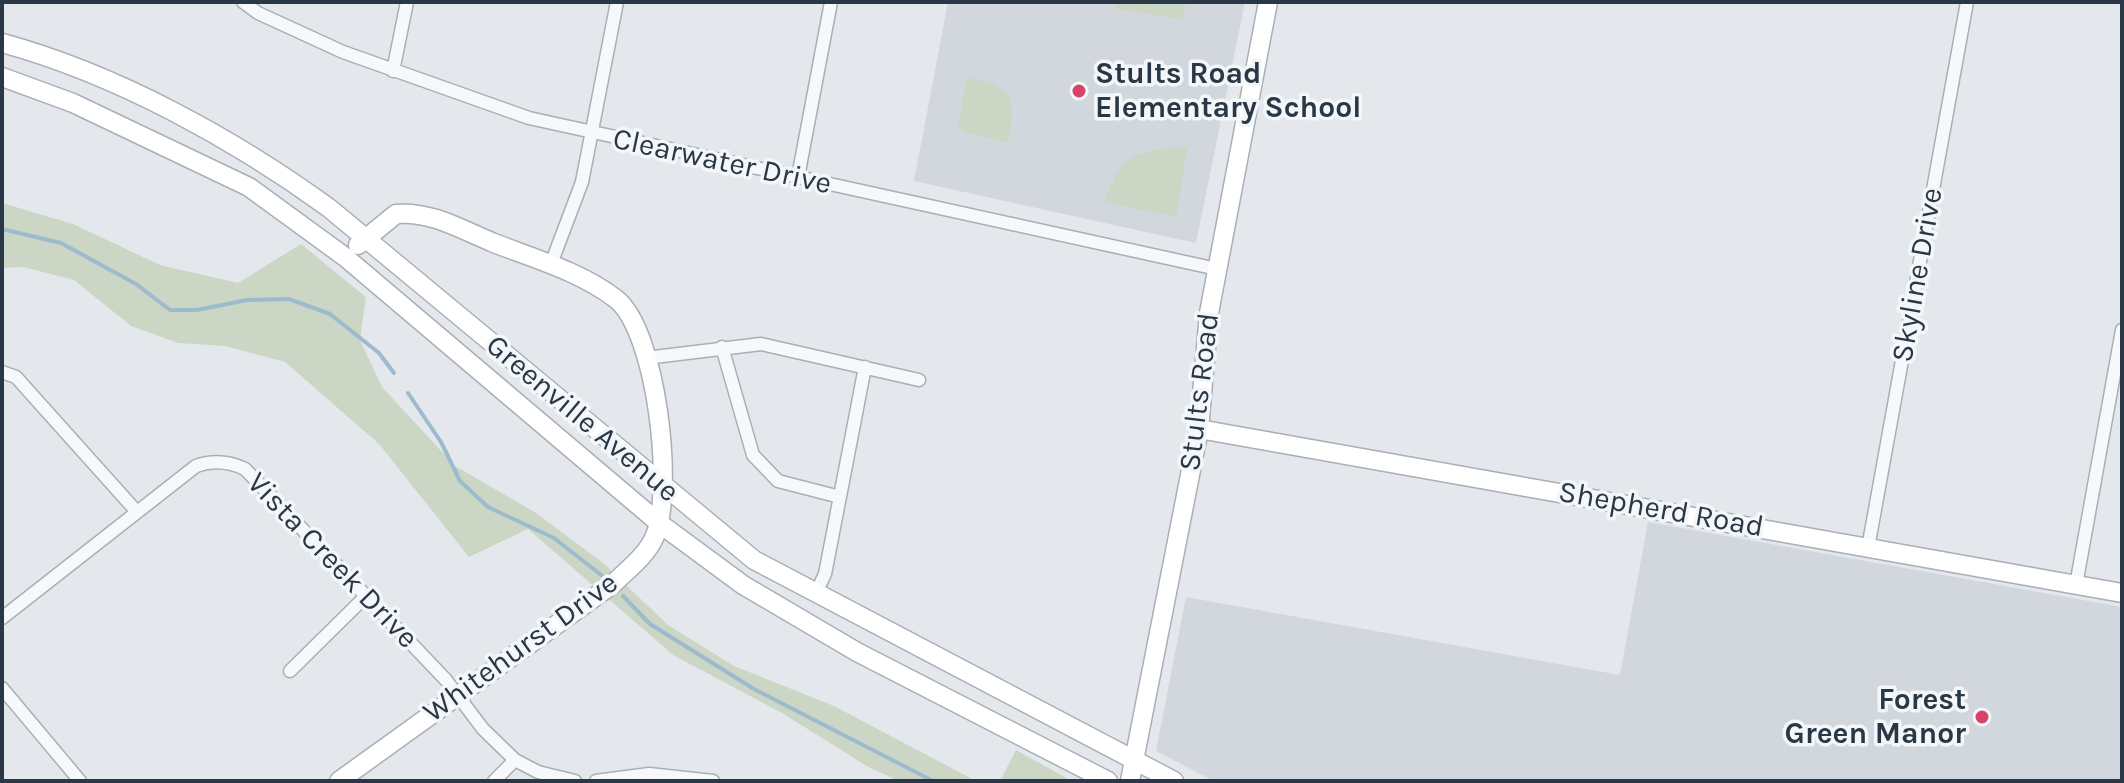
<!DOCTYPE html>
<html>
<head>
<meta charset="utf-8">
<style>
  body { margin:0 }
  #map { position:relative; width:2124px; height:783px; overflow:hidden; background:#e4e8ec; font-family:Karla,sans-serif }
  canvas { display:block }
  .frame { position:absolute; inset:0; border:4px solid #2a3746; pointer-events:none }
</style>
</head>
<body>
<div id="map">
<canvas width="2124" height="783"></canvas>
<div class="frame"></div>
</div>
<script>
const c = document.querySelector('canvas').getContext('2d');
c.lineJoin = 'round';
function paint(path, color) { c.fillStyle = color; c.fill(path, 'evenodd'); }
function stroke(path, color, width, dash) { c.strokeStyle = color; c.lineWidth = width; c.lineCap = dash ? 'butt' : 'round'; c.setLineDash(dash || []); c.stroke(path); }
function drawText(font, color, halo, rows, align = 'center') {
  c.font = font + ' Karla,sans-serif'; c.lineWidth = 7; c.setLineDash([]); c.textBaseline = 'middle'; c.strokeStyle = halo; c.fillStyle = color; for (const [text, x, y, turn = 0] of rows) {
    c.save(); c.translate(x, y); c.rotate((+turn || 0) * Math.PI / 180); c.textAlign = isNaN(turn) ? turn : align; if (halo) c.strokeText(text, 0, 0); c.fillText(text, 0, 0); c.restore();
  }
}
paint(new Path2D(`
  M 948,2 L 1245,2 L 1196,243 L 914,181 Z
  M 1648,522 L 2122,607 L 2122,781 L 1214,781 L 1156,751 L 1186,597 L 1620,675 Z`), '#d2d7de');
paint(new Path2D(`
  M 1117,2 L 1186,2 L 1183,20 L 1115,8 Z
  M 967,78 C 1014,86 1017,99 1008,143 L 964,132 L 958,126 Z
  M 1172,147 L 1187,148 L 1177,214 L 1171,216 L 1105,202 C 1119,159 1128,153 1172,147 Z
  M 2,203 L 73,224 L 160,265 L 238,283 L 301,244 L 366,297 L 360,340 L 382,387 L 455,466 L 533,511 L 602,562 L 668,625 L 734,666 L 834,706 L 976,781 L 899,781 L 870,768 L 782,713 L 673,655 L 528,529 L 469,557 L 379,444 L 285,362 L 225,346 L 178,343 L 131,326 L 74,280 L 23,267 L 2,268 Z
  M 1016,750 L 1072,781 L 1000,781 Z`), '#cbd7c4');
stroke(new Path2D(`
  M 2,229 L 61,243 L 136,284 L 170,310 L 197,310 L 247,300 L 289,299 L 330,314 L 379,353 L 394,373
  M 408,393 L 441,442 L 460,481 L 488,507 L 554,538 L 605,578
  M 623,596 L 650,624 L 754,689 L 933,781`), '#9dbace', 4);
const street = new Path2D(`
  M 243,2 L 258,13 L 343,52 L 529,118 L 1217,269
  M 393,71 L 407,2
  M 798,177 L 831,2
  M 551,264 L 582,182 L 617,2
  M 722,347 L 753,455 L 778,481 L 840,497
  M 646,358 L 761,344 L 919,380
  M 2,372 L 16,377 L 137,512
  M 1868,548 L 1967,2
  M 2076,585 L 2122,330
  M 815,595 L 825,574 L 865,367
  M 2,618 L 196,466 C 213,460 228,461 245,469 L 446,680 L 483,729 L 515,760 L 538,772 L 575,781
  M 290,671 L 365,597
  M 2,688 L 80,781
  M 494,781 L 515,760
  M 596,781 L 649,774 L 713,781`);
const secondary = new Path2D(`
  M 2,43 C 116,74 234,139 329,208 L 754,560 L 1174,781
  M 2,77 L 73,103 L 249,187 L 345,257 L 659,523 L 743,585 L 857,652 L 1108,781
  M 1199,429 L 2122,593
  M 339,781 L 613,584 C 627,570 646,556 654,538 C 675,492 657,331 616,299 C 581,272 535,259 494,243 C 462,230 432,211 396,214 L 358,245
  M 1130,781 L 1199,429 L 1209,313 L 1268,2`);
stroke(street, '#a8afb7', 15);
stroke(secondary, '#a8afb7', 21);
stroke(street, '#f7f8fa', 12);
stroke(secondary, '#fff', 18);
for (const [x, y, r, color] of [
  [1079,91,8,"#d74369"],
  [1982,717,8,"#d74369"]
]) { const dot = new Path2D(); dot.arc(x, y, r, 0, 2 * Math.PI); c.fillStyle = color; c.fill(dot); stroke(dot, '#f4f7f9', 3); }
drawText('bold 30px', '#2a3746', '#f4f7f9', [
  ["Stults Road",1095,74],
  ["Elementary School",1095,108],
  ["Forest",1966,700,"right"],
  ["Green Manor",1966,734,"right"]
], 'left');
drawText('30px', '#2a3746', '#f4f7f9', [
  ["Clearwater Drive",722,162,12],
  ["Skyline Drive",1918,275,-80],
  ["Stults Road",1200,392,-83],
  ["Greenville Avenue",582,419,40],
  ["Shepherd Road",1661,510,10],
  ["Vista Creek Drive",332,561,46],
  ["Whitehurst Drive",521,648,-36]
]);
</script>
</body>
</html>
